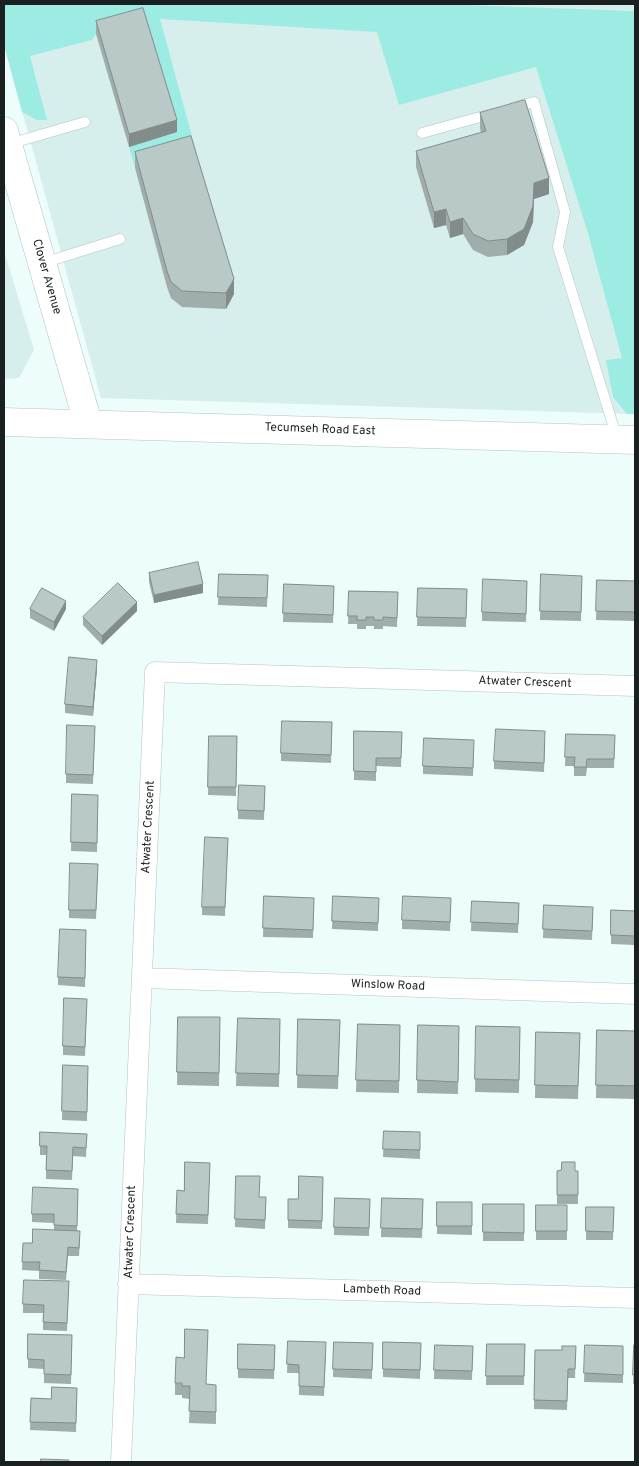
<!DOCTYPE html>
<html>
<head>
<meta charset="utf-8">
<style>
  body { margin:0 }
  #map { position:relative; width:639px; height:1466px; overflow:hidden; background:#ecfdfb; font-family:Overpass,sans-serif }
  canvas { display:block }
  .frame { position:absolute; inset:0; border:5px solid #1a201f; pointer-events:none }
</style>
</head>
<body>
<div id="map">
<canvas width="639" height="1466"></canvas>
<div class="frame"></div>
</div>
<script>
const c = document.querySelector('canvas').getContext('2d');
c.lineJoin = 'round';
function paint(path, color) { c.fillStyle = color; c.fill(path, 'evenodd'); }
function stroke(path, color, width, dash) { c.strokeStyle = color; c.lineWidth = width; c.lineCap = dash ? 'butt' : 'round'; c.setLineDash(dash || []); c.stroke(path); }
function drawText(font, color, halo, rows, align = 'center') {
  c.font = font + ' Overpass,sans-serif'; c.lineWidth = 4; c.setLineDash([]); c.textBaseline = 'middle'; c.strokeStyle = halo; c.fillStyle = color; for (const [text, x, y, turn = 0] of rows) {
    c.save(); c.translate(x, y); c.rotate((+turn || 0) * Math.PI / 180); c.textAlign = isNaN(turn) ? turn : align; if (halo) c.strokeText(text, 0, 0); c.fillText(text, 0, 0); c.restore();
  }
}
paint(new Path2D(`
  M 4,4 L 635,4 L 635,11 L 525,8 L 635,401 L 635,414 L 101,398 L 4,45 Z
  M 4,251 L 34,350 L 19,378 L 4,379 Z`), '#d6efec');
paint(new Path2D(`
  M 4,4 L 435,4 L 635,11 L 635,414 L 627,414 L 613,397 L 606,360 L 622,358 L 587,230 L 536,67 L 399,105 L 377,32 L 160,19 L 196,151 L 135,168 L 129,147 L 177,132 L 96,34 L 92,40 L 30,56 L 47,120 L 37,120 L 22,112 L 4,45 Z`), '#9cece4');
const lane = new Path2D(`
  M 514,107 L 534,102 L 565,212 L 558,247 L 617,438
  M 422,133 L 491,114
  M 9,144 L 85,122
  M 43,263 L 120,239`);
const street = new Path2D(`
  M 142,978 L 635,994
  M 128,1284 L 635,1298
  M 121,1462 L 155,672 L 635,686`);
const secondary = new Path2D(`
  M 4,131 L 88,423
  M 4,422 L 635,440`);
stroke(lane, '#b3c3c1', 11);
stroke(street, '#b3c3c1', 21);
stroke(secondary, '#b3c3c1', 29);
stroke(lane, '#fff', 10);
stroke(street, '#fff', 20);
stroke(secondary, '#fff', 28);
paint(new Path2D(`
  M 96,21 L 177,132 L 129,147 L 96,34 Z
  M 480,113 L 549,194 L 534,199 L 533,222 L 524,245 L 507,255 L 488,257 L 473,250 L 463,234 L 450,238 L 446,225 L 434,228 L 416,167 L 416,151 L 481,133 L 480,128 Z
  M 135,152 L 234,294 L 226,309 L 182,307 L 171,298 L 167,287 L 135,168 Z
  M 149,573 L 203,593 L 154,603 L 149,582 Z
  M 219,574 L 268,575 L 267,607 L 218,605 Z
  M 541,574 L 582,584 L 581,621 L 540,620 Z
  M 597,580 L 635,581 L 635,621 L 596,620 Z
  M 527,581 L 526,622 L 482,621 L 482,612 Z
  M 284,584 L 334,586 L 333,623 L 283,622 Z
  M 418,588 L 467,589 L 466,627 L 417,626 Z
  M 349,591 L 398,592 L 397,627 L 383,626 L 383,629 L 374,629 L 374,626 L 366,626 L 366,629 L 357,629 L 357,624 L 348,624 Z
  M 30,609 L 66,609 L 54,631 L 30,618 Z
  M 137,611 L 102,645 L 83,625 L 83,617 Z
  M 97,668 L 93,716 L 65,713 L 65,704 Z
  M 332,722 L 331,763 L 281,761 L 281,753 Z
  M 95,726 L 93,784 L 66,783 L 66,774 Z
  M 354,731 L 402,732 L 401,767 L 376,766 L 376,781 L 354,780 Z
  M 566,734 L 615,735 L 614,768 L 587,768 L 586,776 L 574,776 L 574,766 L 565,766 Z
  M 209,736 L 237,736 L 236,796 L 208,795 Z
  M 545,740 L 544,772 L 494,769 L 494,761 Z
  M 474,748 L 473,776 L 423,774 L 423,766 Z
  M 635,773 L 635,803 L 634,803 Z
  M 265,786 L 264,820 L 238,819 L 238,810 Z
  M 72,794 L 98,804 L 97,852 L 71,851 Z
  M 228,838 L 225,916 L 202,915 L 202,907 Z
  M 98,864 L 96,919 L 69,918 L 69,910 Z
  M 264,896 L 314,898 L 313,938 L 263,937 Z
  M 333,896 L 379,898 L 378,931 L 332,929 Z
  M 472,901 L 519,903 L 518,933 L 471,931 Z
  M 544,905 L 593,916 L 592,940 L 543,938 Z
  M 451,907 L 450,931 L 402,929 L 402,920 Z
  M 611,910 L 635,911 L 635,945 L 611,944 Z
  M 86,930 L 85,987 L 58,985 L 58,977 Z
  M 87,999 L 85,1056 L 63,1055 L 63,1046 Z
  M 178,1017 L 220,1017 L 219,1086 L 177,1085 Z
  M 238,1018 L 280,1019 L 279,1087 L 236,1086 Z
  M 298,1019 L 340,1020 L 338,1089 L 297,1088 Z
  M 358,1024 L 400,1025 L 399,1093 L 356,1092 Z
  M 418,1025 L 459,1026 L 458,1094 L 417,1093 Z
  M 476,1026 L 520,1027 L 519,1093 L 475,1092 Z
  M 597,1030 L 635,1031 L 635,1099 L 596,1098 Z
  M 536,1032 L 580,1033 L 578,1099 L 535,1098 Z
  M 63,1065 L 88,1066 L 87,1121 L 62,1120 Z
  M 384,1131 L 420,1132 L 420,1159 L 383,1157 Z
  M 40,1132 L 87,1134 L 86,1157 L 73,1156 L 72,1180 L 46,1179 L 46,1155 L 40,1155 Z
  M 210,1163 L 208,1224 L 176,1223 L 177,1190 L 184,1191 Z
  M 557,1171 L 578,1171 L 578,1204 L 557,1204 Z
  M 236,1176 L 259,1197 L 266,1197 L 265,1229 L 235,1227 Z
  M 323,1177 L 322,1229 L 288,1228 L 288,1199 L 298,1199 Z
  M 78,1189 L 77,1231 L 80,1240 L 79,1256 L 68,1256 L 66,1280 L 39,1279 L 39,1271 L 22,1270 L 23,1243 L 32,1243 L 54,1230 L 54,1223 L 32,1222 L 32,1214 Z
  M 382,1198 L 423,1199 L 422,1238 L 381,1237 Z
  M 437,1202 L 472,1202 L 472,1235 L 437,1234 Z
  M 483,1204 L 524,1204 L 524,1241 L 483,1241 Z
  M 536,1205 L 567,1205 L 567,1240 L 536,1240 Z
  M 614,1207 L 613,1240 L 586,1240 L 586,1231 Z
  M 370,1208 L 369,1236 L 334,1235 L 334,1227 Z
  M 69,1281 L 67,1331 L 43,1330 L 43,1313 L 23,1313 L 23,1304 Z
  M 28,1334 L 72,1335 L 71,1384 L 44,1383 L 44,1369 L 28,1368 Z
  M 288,1341 L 326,1351 L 324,1396 L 299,1395 L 299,1373 L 287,1373 Z
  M 334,1342 L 373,1343 L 372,1379 L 333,1377 Z
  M 383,1342 L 421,1343 L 420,1379 L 383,1377 Z
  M 238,1344 L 275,1345 L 274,1379 L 238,1378 Z
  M 487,1344 L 525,1344 L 524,1385 L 486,1385 Z
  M 435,1345 L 473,1346 L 472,1380 L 434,1379 Z
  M 585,1345 L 623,1346 L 623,1383 L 584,1382 Z
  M 634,1345 L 635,1346 L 635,1384 L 633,1384 Z
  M 576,1346 L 575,1378 L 568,1378 L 567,1410 L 534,1409 L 535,1350 L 562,1350 Z
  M 175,1383 L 216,1385 L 216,1424 L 189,1423 L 190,1399 L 182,1398 L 182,1395 L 175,1395 Z
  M 77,1388 L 76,1432 L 30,1430 L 31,1398 L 51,1399 Z`), '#9fadab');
paint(new Path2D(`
  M 177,120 L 177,132 L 129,147 L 129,134 Z
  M 549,178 L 549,194 L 534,199 L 533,222 L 524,245 L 507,255 L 507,239 L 534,183 Z
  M 446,209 L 446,225 L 434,228 L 434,212 Z
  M 463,218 L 463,234 L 450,238 L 450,222 Z
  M 234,279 L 234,294 L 226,309 L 226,293 Z
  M 203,584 L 203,593 L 154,603 L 154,595 Z
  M 66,601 L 66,609 L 54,631 L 54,622 Z
  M 137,602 L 137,611 L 102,645 L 102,636 Z
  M 97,660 L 97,668 L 93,716 L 93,707 Z`), '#828d8b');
const building = new Path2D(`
  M 143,8 L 177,120 L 129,134 L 96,21 Z
  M 525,100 L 549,178 L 534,183 L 533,206 L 524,229 L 507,239 L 488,241 L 473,234 L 463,218 L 450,222 L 446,209 L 434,212 L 416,151 L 486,131 L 480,113 Z
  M 191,136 L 234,279 L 226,293 L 182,291 L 171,282 L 167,271 L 135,152 Z
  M 198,562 L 203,584 L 154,595 L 149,573 Z
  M 219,574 L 268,575 L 267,598 L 218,597 Z
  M 541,574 L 582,576 L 581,612 L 540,611 Z
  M 483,579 L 527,581 L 526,614 L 482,612 Z
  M 597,580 L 635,581 L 635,612 L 596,611 Z
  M 118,583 L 137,602 L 102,636 L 83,617 Z
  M 284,584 L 334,586 L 333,615 L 283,613 Z
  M 42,588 L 66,601 L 54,622 L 30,609 Z
  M 418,588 L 467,589 L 466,618 L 417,617 Z
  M 349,591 L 398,592 L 397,618 L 383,617 L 383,620 L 374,620 L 374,617 L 366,617 L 366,620 L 357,620 L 357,616 L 348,616 Z
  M 69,657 L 97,660 L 93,707 L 65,704 Z
  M 282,721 L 332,722 L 331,755 L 281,753 Z
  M 67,725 L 95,726 L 93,775 L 66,774 Z
  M 496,729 L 545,731 L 544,763 L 494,761 Z
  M 354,731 L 402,732 L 401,758 L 376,758 L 376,772 L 354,771 Z
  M 566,734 L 615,735 L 614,759 L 587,759 L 586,767 L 574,767 L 575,757 L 565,757 Z
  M 209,736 L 237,736 L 236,787 L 208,787 Z
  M 424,738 L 474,740 L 473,768 L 423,766 Z
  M 239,785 L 265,786 L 264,811 L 238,810 Z
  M 72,794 L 98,795 L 97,843 L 71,842 Z
  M 205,837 L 228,838 L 225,907 L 202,907 Z
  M 70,863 L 98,864 L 96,910 L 69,910 Z
  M 264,896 L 314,898 L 313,930 L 263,928 Z
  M 333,896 L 379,898 L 378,923 L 332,921 Z
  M 403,896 L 451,898 L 450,922 L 402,920 Z
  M 472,901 L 519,903 L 518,924 L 471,922 Z
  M 544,905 L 593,907 L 592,931 L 543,929 Z
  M 611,910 L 635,911 L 635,936 L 611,935 Z
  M 60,929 L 86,930 L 85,978 L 58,977 Z
  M 64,998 L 87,999 L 85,1047 L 63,1046 Z
  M 178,1017 L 220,1017 L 219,1073 L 177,1072 Z
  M 238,1018 L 280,1019 L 279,1074 L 236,1073 Z
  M 298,1019 L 340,1020 L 338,1076 L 297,1075 Z
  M 358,1024 L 400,1025 L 399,1081 L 356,1080 Z
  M 418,1025 L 459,1026 L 458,1082 L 417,1080 Z
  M 476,1026 L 520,1027 L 519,1080 L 475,1079 Z
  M 597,1030 L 635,1031 L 635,1086 L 596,1085 Z
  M 536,1032 L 580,1033 L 578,1086 L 535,1085 Z
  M 63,1065 L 88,1066 L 87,1112 L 62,1111 Z
  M 384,1131 L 420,1132 L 420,1150 L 383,1149 Z
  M 40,1132 L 87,1134 L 86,1148 L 73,1147 L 72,1171 L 46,1170 L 47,1146 L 40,1146 Z
  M 185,1162 L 210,1163 L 208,1215 L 176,1214 L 177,1190 L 184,1191 Z
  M 562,1162 L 575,1162 L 575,1171 L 578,1171 L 578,1195 L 557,1195 L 557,1171 L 561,1170 Z
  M 236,1176 L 260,1176 L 259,1197 L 266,1197 L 265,1220 L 235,1219 Z
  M 299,1176 L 323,1177 L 322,1221 L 288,1220 L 288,1199 L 298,1199 Z
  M 33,1187 L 78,1189 L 77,1226 L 54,1225 L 54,1214 L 32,1214 Z
  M 335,1198 L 370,1199 L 369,1228 L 334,1227 Z
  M 382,1198 L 423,1199 L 422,1229 L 381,1228 Z
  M 437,1202 L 472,1202 L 472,1226 L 437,1226 Z
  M 483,1204 L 524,1204 L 524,1233 L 483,1232 Z
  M 536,1205 L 567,1205 L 567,1231 L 536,1231 Z
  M 586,1207 L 614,1207 L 613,1232 L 586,1231 Z
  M 33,1229 L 80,1231 L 79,1248 L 68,1247 L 66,1272 L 39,1270 L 40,1262 L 22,1262 L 23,1243 L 32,1243 Z
  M 24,1280 L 69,1281 L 67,1323 L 43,1322 L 44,1305 L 23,1304 Z
  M 185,1329 L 208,1330 L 206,1384 L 216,1385 L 216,1412 L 189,1411 L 190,1386 L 182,1386 L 182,1383 L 175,1383 L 176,1357 L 184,1358 Z
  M 28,1334 L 72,1335 L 71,1375 L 44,1374 L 44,1360 L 28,1359 Z
  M 288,1341 L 326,1342 L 324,1387 L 299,1386 L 299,1365 L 287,1364 Z
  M 334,1342 L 373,1343 L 372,1370 L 333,1369 Z
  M 383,1342 L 421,1343 L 420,1370 L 383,1369 Z
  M 238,1344 L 275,1345 L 274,1370 L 238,1369 Z
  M 487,1344 L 525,1344 L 524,1376 L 486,1376 Z
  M 435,1345 L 473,1346 L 472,1371 L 434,1370 Z
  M 585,1345 L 623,1346 L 623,1375 L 584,1373 Z
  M 634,1345 L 635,1346 L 635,1375 L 633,1375 Z
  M 562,1346 L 576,1346 L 575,1369 L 568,1369 L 567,1401 L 534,1400 L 535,1350 L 562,1350 Z
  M 52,1387 L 77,1388 L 76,1423 L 30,1422 L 31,1398 L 51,1399 Z
  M 41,1459 L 69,1460 L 68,1462 L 41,1462 Z`);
paint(building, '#b9c9c7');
stroke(building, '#828d8b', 1);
drawText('12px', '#1a201f', '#fff', [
  ["Clover Avenue",46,277,74],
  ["Tecumseh Road East",320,430,2],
  ["Atwater Crescent",525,683,2],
  ["Atwater Crescent",149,827,-87],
  ["Winslow Road",388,986,2],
  ["Atwater Crescent",131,1232,-88],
  ["Lambeth Road",382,1291,2]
]);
</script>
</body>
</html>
